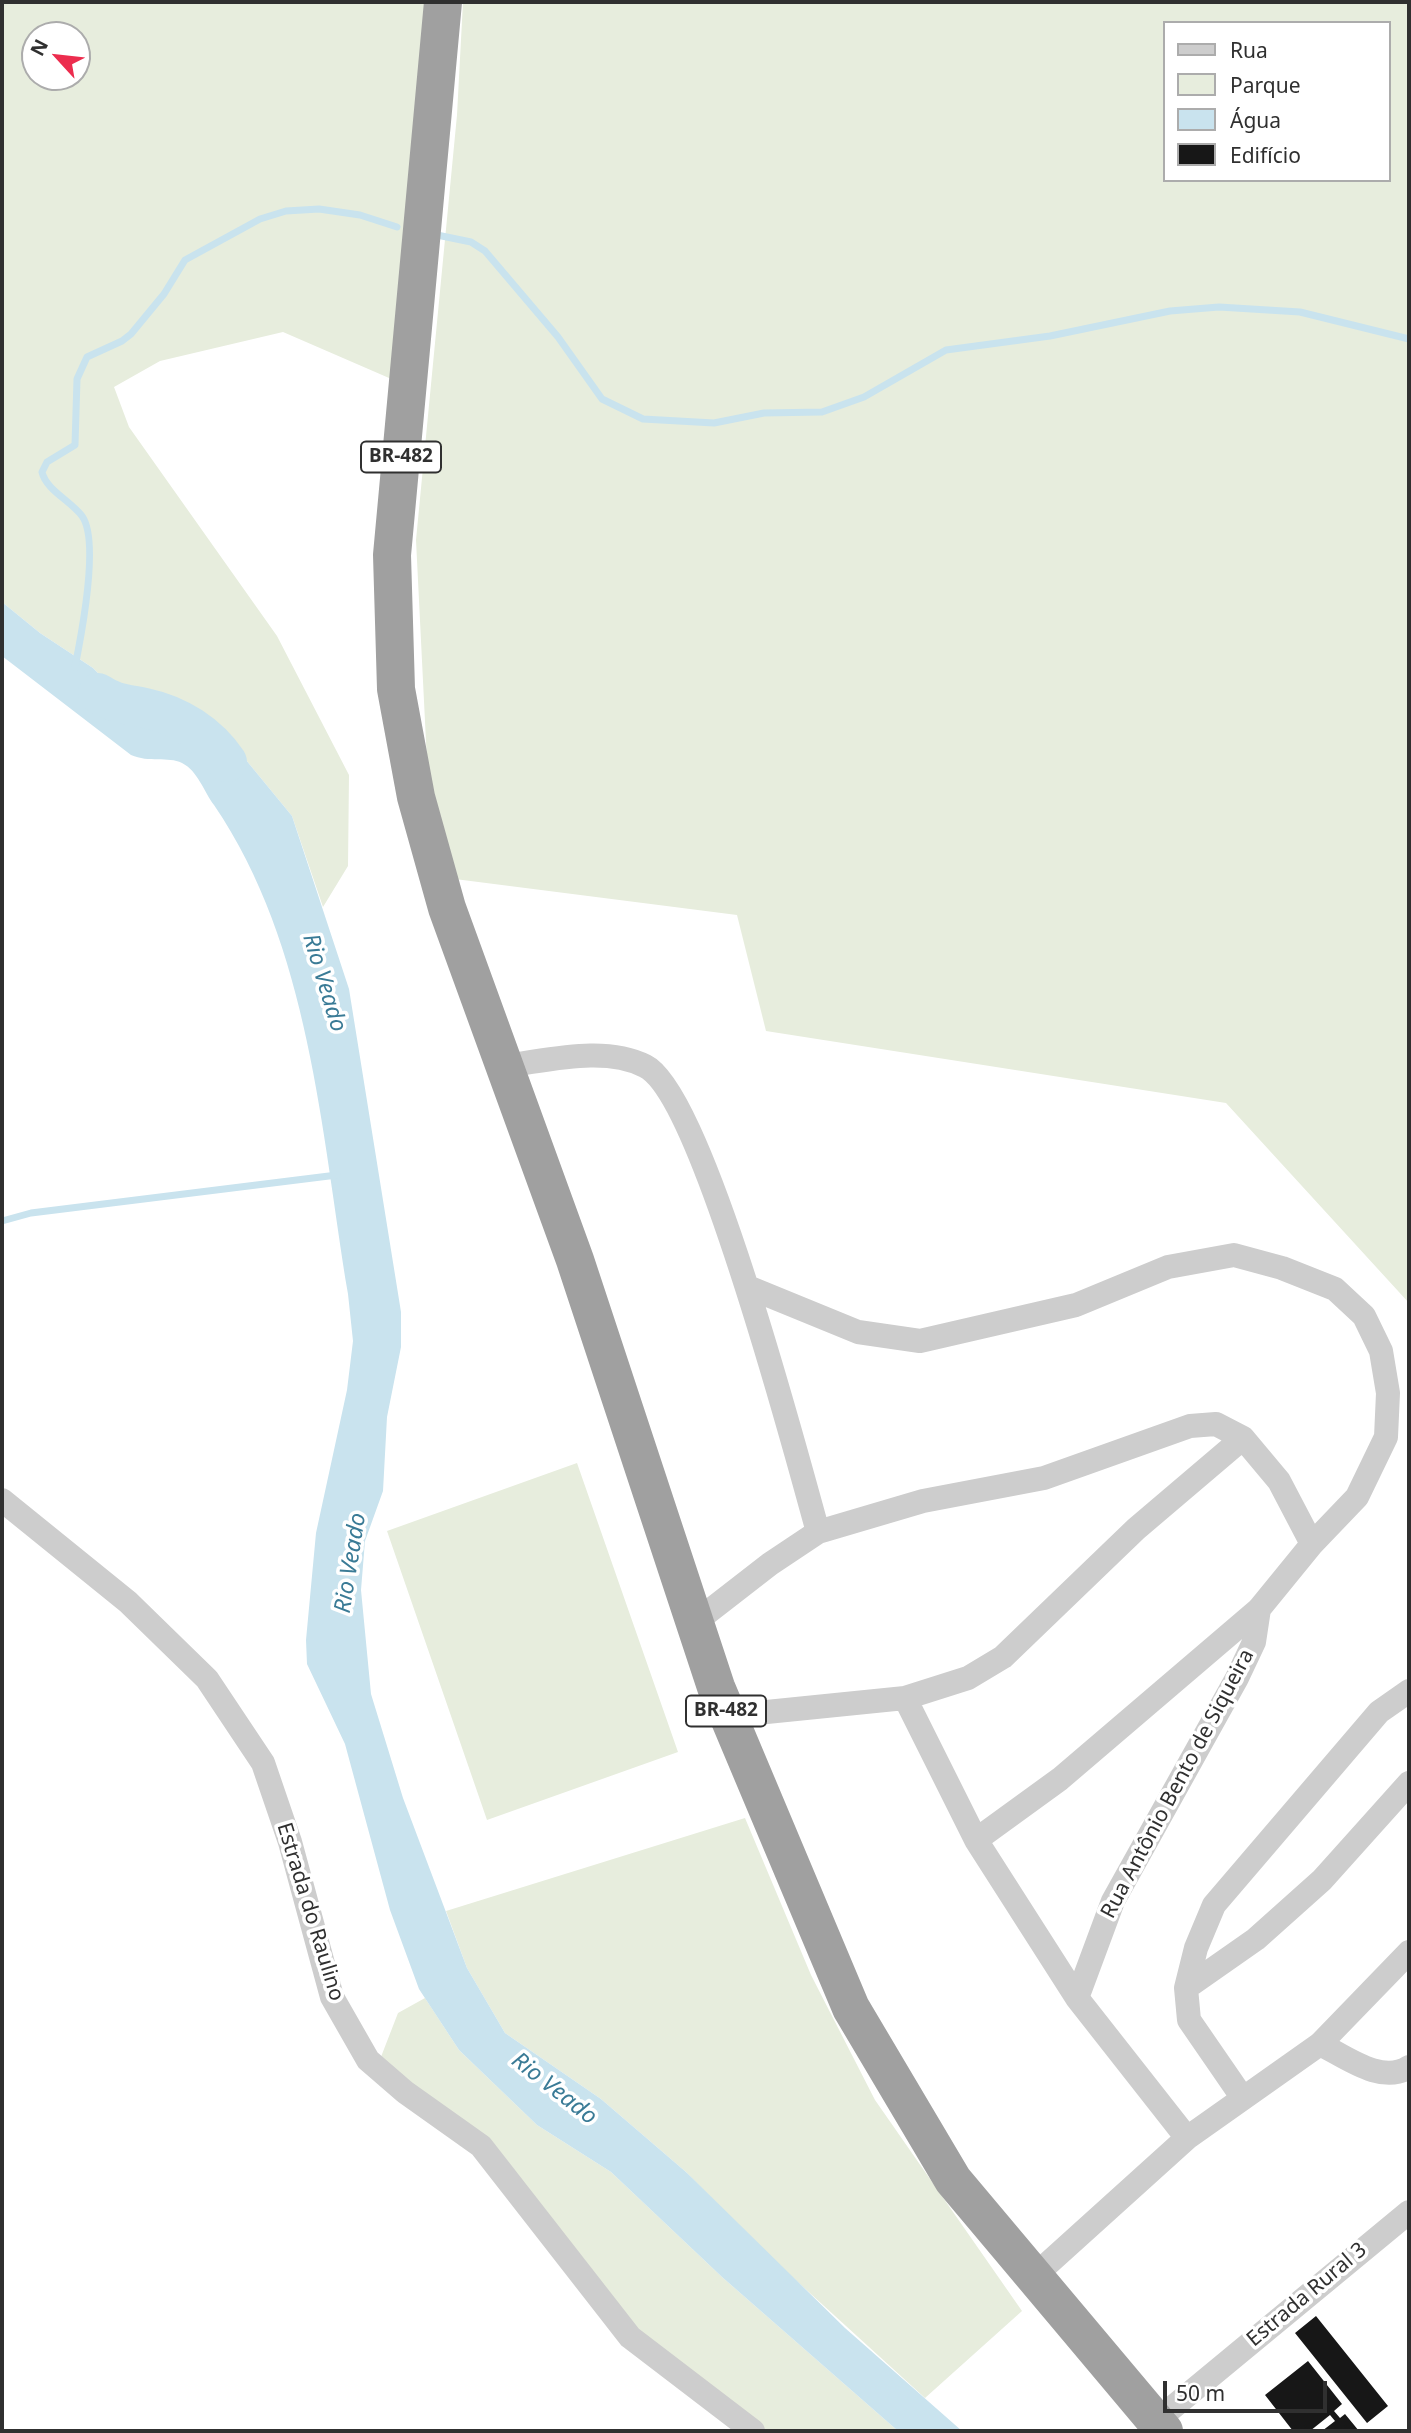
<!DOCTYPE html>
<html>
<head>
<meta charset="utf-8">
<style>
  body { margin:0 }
  #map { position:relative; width:1411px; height:2433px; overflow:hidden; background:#fff; font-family:"Noto Sans",sans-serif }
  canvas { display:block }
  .frame { position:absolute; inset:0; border:4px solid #303030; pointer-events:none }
  .legend { position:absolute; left:1163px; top:21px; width:228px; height:161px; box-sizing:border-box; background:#fff; border:2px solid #acacac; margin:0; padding:9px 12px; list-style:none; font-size:21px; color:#303030 }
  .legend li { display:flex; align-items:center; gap:14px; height:35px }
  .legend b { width:35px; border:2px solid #acacac }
  .north { position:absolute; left:21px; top:21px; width:70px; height:70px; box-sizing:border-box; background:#fff; border:2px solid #acacac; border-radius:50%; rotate:297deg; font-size:19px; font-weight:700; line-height:28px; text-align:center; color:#303030 }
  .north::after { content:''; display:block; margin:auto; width:24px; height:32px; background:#ec2d4e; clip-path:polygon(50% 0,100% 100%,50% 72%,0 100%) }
  .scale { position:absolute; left:1163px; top:2381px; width:164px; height:32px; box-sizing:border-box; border:4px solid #303030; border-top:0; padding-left:9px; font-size:21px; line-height:24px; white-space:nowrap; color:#303030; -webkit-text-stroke:5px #fff; paint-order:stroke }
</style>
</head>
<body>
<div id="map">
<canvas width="1411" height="2433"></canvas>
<div class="frame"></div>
<ul class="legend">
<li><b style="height:9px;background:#cdcdcd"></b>Rua</li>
<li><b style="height:19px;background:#e7eddd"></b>Parque</li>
<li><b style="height:19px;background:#c9e3ee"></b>Água</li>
<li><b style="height:19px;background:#171717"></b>Edifício</li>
</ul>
<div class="north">N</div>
<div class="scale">50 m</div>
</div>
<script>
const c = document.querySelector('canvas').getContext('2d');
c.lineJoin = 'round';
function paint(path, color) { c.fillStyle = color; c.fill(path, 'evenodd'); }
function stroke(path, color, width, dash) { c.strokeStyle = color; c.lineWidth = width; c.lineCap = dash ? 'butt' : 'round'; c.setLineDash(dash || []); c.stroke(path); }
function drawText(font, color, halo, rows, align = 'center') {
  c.font = font + ' "Noto Sans",sans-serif'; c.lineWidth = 7; c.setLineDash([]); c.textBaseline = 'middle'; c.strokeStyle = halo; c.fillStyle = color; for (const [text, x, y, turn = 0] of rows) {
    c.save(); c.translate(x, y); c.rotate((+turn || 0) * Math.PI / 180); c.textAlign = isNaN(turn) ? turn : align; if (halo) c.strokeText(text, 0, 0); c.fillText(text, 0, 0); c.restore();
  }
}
paint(new Path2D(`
  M 2,2 L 432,2 L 396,381 L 283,332 L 160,361 L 114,387 L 129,427 L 277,636 L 349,775 L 348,866 L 323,907 L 292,816 L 246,760 L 218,736 L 168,718 L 118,694 L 93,668 L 40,633 L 2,602 ZM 35,35 L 77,35 L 77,77 L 35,77 Z
  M 463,2 L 1409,2 L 1409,1303 L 1226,1103 L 766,1031 L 737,915 L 447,878 L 429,802 L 416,540 L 457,115 ZM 1164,23 L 1388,23 L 1388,180 L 1164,180 Z
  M 577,1463 L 678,1752 L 487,1820 L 387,1531 Z
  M 745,1818 L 811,1975 L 875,2100 L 1022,2311 L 925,2398 L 756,2244 L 686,2172 L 601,2099 L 505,2033 L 467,1968 L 446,1911 Z
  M 425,1998 L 459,2050 L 537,2125 L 611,2172 L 722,2277 L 898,2431 L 750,2431 L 619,2313 L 529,2204 L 379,2062 L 398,2013 Z`), '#e7eddd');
paint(new Path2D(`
  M 2,602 L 40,633 L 93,668 L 118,694 L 168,718 L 218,736 L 246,760 L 292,816 L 349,989 L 401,1312 L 401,1347 L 387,1417 L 383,1491 L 365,1541 L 361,1590 L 371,1694 L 403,1798 L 467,1968 L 505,2033 L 601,2099 L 686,2172 L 845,2328 L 962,2431 L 898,2431 L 722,2277 L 611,2172 L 537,2125 L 459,2050 L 419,1989 L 390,1910 L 345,1744 L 307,1664 L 306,1640 L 316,1533 L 347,1390 L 353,1341 L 348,1294 C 321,1130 310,946 214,805 C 204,792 198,771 182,763 C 168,756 149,763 131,755 L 2,656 Z`), '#c9e3ee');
stroke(new Path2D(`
  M 437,235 L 471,242 L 485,251 L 558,337 L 602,399 L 643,419 L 714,423 L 764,413 L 822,412 L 864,397 L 946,350 L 1050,336 L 1170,311 L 1219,307 L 1300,312 L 1409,339
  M 75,667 C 81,637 100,541 82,516 C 71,501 46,490 42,472 L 47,462 L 75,445 L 77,379 L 87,357 L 122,341 L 131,334 L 164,294 L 185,260 L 260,219 L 286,211 L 319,209 L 360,215 L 397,227
  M 2,1221 L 31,1213 L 337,1175`), '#c9e3ee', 7);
stroke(new Path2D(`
  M 98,693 C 114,704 127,704 145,708 C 178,715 208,734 227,762`), '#c9e3ee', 40);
paint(new Path2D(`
  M 1316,2316 L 1388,2406 L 1367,2423 L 1295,2333 Z
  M 1308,2361 L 1342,2404 L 1334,2411 L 1340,2418 L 1345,2414 L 1359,2431 L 1322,2431 L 1335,2421 L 1330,2415 L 1310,2431 L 1293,2431 L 1265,2395 Z`), '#171717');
stroke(new Path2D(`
  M 503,1066 C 547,1061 604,1045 645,1066 C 702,1094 797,1457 818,1532
  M 748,1287 L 858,1332 L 920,1341 L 1076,1305 L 1168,1267 L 1234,1255 L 1282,1268 L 1335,1289 L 1364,1316 L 1381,1351 L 1388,1393 L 1386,1437 L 1357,1497 L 1312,1544 L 1259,1609 L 1060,1779 L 976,1840
  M 2,1500 L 128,1602 L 207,1679 L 263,1763 L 290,1842 L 332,1997 L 368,2060 L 405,2092 L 481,2146 L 630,2337 L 753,2431
  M 694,1623 L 770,1564 L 818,1532 L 923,1501 L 1044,1478 L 1190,1426 L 1216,1424 L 1243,1438 L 1279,1481 L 1312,1544
  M 905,1698 L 976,1840 L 1077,1998 L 1187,2138
  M 727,1716 L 905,1698 L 968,1678 L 1003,1657 L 1136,1529 L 1243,1438
  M 1186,1988 L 1256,1939 L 1322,1880 L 1409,1783
  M 1077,1998 L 1113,1901 L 1237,1678 L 1254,1642 L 1259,1609
  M 1320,2044 C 1346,2057 1382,2085 1409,2067
  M 1242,2097 L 1189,2020 L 1186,1988 L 1196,1948 L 1214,1905 L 1379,1712 L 1409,1691
  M 1032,2278 L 1187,2138 L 1320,2044 L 1409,1952
  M 1155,2422 L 1409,2212`), '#cdcdcd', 24);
stroke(new Path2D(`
  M 443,2 L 392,555 L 396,689 L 416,797 L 447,908 L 575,1260 L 716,1687 L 851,2008 L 953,2180 L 1164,2431`), '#a0a0a0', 38);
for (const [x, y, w] of [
  [401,457,80],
  [726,1711,80]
]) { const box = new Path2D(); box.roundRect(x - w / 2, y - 15.5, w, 31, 5); c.fillStyle = '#fff'; c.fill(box); stroke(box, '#303030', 2); }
drawText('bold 19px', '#303030', null, [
  ["BR-482",401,457],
  ["BR-482",726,1711]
]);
drawText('21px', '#303030', '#fff', [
  ["Rua Antônio Bento de Siqueira",1178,1784,-62],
  ["Estrada do Raulino",310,1912,73],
  ["Estrada Rural 3",1307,2295,-40]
]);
drawText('italic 23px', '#3a7b96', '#fff', [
  ["Rio Veado",324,983,73],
  ["Rio Veado",351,1563,-81],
  ["Rio Veado",554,2089,38]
]);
</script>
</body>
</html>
